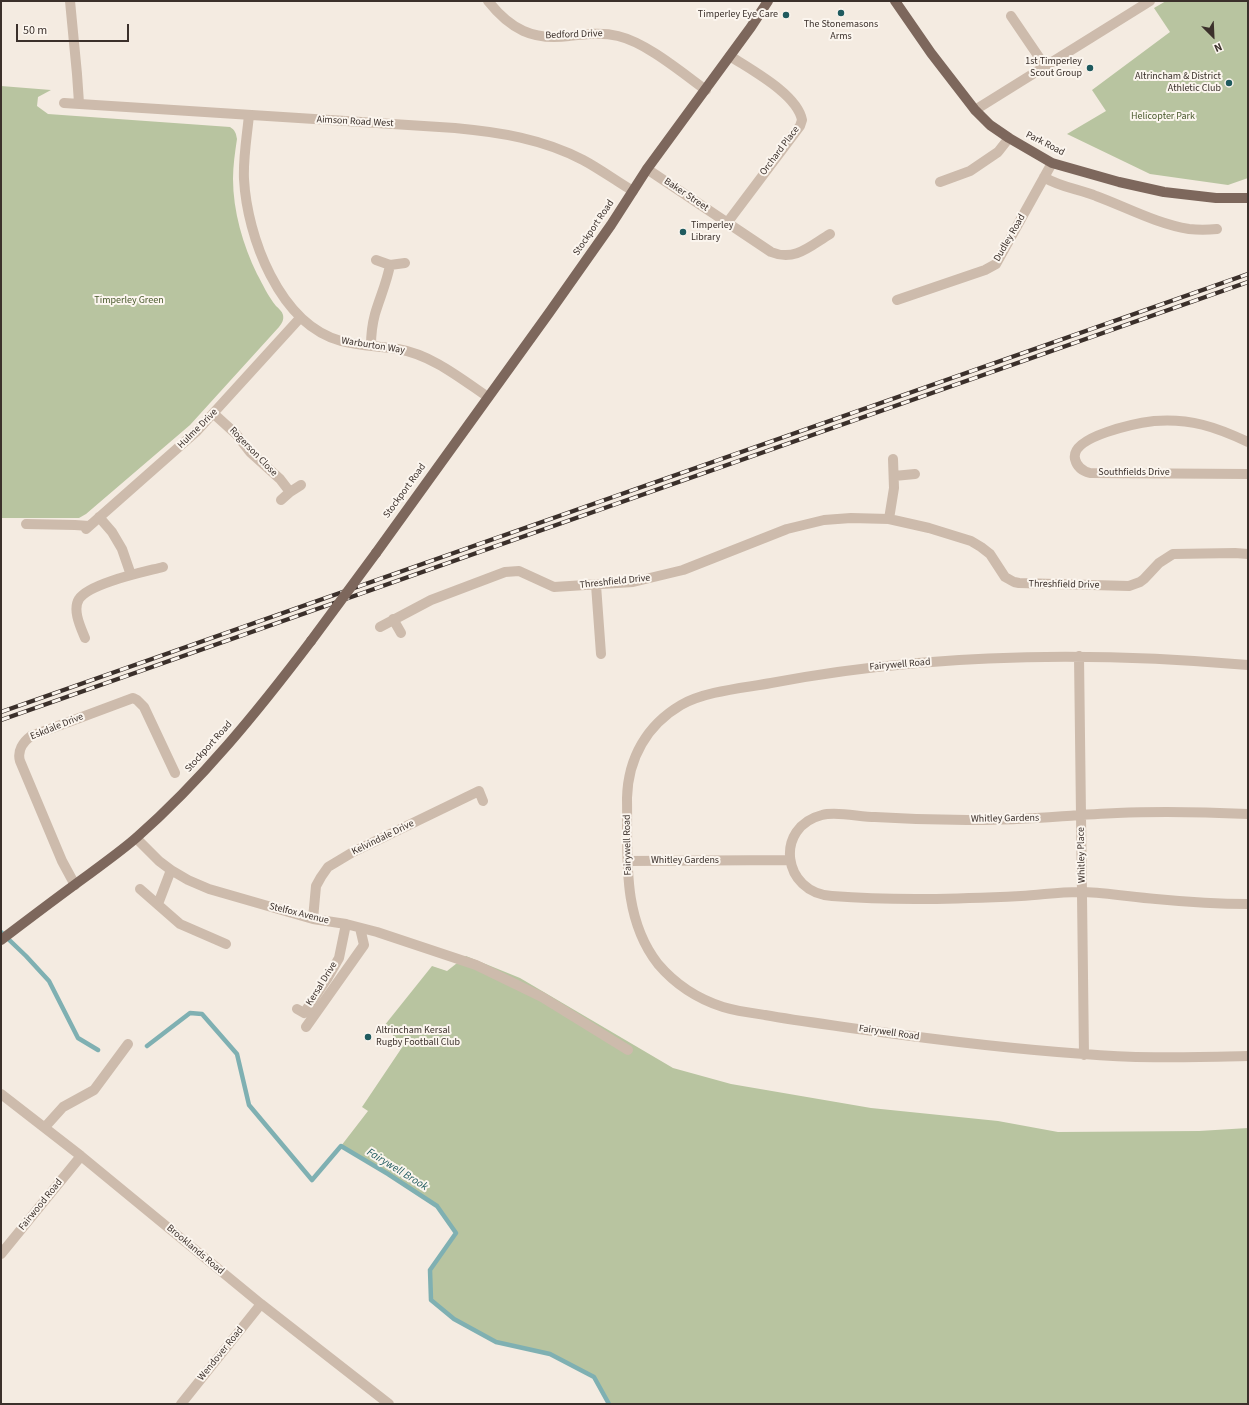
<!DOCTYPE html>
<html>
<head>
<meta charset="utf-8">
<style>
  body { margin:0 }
  #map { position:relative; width:1249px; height:1405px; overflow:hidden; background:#f4ebe1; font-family:"Source Sans 3",sans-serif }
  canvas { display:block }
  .frame { position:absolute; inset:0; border:2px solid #3b302b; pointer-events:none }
  .north { position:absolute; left:1193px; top:16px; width:40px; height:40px; -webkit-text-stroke:3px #fbf5ee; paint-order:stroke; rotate:156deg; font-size:11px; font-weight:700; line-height:16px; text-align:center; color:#3b302b }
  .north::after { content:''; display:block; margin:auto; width:14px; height:18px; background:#3b302b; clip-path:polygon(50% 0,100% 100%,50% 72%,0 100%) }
  .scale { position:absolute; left:16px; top:24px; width:113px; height:18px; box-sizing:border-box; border:2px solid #3b302b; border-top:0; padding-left:5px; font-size:12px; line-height:14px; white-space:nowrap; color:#3b302b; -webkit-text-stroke:3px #fbf5ee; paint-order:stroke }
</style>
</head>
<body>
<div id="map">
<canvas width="1249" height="1405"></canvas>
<div class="frame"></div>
<div class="north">N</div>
<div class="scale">50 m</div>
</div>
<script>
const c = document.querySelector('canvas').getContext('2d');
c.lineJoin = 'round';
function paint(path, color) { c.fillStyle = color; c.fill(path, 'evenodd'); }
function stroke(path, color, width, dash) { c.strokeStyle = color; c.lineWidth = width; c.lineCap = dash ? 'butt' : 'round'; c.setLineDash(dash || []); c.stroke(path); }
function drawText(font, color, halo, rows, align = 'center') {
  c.font = font + ' "Source Sans 3",sans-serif'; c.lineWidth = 4; c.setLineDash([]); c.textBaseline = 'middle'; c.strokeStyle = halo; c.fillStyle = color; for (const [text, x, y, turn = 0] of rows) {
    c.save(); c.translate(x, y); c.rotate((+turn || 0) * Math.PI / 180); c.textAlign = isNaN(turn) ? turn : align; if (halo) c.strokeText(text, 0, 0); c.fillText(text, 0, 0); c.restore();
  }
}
paint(new Path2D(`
  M 1166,1 L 1248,1 L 1248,178 L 1228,185 L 1150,174 L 1067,134 L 1106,111 L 1092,90 L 1170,32 L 1154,8 Z
  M 1,86 L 51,90 L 38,97 L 37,106 L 48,114 L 230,127 C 235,130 236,133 237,139 C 235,152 233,166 233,179 C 233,211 243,245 257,274 C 263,285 268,296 276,306 C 279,309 282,311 283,315 C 284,320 282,323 279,327 L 190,425 L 86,514 L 79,518 L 1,518 Z
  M 466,956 L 520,978 L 673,1068 L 731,1084 L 871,1108 L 998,1121 L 1058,1132 L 1199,1131 L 1248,1128 L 1248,1404 L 609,1404 L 594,1377 L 550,1354 L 496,1342 L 454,1319 L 431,1300 L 430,1270 L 456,1233 L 437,1206 L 388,1174 L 341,1146 L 368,1111 L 362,1107 L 403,1046 L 384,1026 L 432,966 L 447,971 Z`), '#b8c4a0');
stroke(new Path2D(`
  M 1,932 L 26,956 L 49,981 L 78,1038 L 98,1050
  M 147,1046 L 190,1013 L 202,1014 L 237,1054 L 249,1105 L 312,1180 L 341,1146 L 388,1174 L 437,1206 L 456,1233 L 430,1270 L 431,1300 L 454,1319 L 496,1342 L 550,1354 L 594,1377 L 609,1404`), '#7fb0b2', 4.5);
stroke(new Path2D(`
  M 70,1 L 77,74 L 79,103
  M 488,1 C 510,29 533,41 569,36 C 586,34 602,32 618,36 C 647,43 681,72 706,90
  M 1011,16 L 1045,66
  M 64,103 L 455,128 C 499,132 543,139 583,160 C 600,169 616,181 633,191
  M 975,110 L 1150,1
  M 249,115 C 247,136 243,158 244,179 C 247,236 279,324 341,341 C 359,346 379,346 398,349 C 432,355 460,378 488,397
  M 647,169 L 771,252 C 795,262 810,246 830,234
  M 1044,177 C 1059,187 1079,189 1096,196 C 1126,207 1157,224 1189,229 C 1198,230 1207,230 1217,229
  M 940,182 L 970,171 L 998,152 L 1009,138
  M 727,223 L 800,126 L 802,120 C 797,94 751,70 730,56
  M 376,260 L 390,265 L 405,263
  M 897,300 L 985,270 L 996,264 L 1052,163
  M 371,346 C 371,335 372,325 375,314 C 380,297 387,282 390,265
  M 214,414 L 236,434 L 250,452 L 280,479 L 290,492
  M 1248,442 C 1216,427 1190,418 1154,421 C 1138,423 1070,436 1075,459 C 1077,467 1082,471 1090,473 L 1248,474
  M 894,476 L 915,474
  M 281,500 L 290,492 L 301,485
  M 99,517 L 112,532 L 122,549 L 131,575
  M 889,519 L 894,488 L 893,459
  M 26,524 L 75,525 L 89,526
  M 86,529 L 197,431 L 300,318
  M 596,585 L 601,654
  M 393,619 L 401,633
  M 380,627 L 431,600 L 505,572 L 519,571 L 554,587 L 633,582 L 683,570 L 787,529 L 824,520 L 851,518 L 889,519 L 929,528 L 971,541 L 981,547 L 990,554 L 1005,577 L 1014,582 L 1019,583 L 1129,586 L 1140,582 L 1144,579 L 1159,563 L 1173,554 L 1235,553 L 1248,554
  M 85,638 C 81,628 72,610 79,599 C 90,583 144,572 163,567
  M 1079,656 L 1084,1055
  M 1248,665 C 1089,651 928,653 771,683 C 744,688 705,691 681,705 C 647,725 628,758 627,798 C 628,855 621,917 658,964 C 675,984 698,999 723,1007 C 736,1011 751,1013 765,1015 C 798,1021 832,1025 866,1030 C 938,1040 1011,1049 1084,1054 C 1138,1059 1193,1057 1248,1056
  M 1248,814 C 1205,812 1161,811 1117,813 C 1067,815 1017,821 967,820 C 937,820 906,819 875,817 C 860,817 836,811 822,815 C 774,827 782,893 832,896 C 895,901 958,899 1021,896 C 1042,895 1063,891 1084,892 C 1108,893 1132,897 1156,899 C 1187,902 1217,904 1248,904
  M 136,838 L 159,861 L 171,870 L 188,880 L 209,889 L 313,919 L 346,924 L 377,932 L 476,965 L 542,997 L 628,1050
  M 628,861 L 790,860
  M 75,885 L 62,861 L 20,761 C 17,751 23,742 31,736 L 133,698 L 137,700 L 144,707 L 175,773
  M 140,889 L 180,924 L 226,944
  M 158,904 L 171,870
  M 313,919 L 316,886 L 321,877 L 328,867 L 353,852 L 479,791 L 483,801
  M 297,1009 L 304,1013 L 327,979 L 339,958 L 346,924
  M 306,1027 L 364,945 L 360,928
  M 1,1094 L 81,1156 L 261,1304 L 389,1404
  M 45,1127 L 63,1107 L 94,1090 L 128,1044
  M 1,1254 L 81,1156
  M 181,1404 L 261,1304`), '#cdbbac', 10);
stroke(new Path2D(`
  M 895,1 L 931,53 L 975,110 L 990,125 L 1009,138 L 1052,163 L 1119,182 L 1164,192 L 1216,198 L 1248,198
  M 376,553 L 549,313 L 611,225 L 647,169 L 751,27 L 768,1
  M 1,940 C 30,918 59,896 88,875 C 104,863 121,851 136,838 C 202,780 258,711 311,641`), '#7d675c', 10);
const rail = new Path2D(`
  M 1,712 L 1248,274
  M 1,720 L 1248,282`);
stroke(rail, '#3b302b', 4.5);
stroke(rail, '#fbf5ee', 3, [9]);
stroke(new Path2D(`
  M 311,641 L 376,553`), '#7d675c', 10);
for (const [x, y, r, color] of [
  [841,13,4,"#1f5a5e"],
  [786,15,4,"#1f5a5e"],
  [1090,68,4,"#1f5a5e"],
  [1229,83,4,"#1f5a5e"],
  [683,232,4,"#1f5a5e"],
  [368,1037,4,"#1f5a5e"]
]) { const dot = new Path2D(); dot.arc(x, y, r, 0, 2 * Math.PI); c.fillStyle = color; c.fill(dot); stroke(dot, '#fbf5ee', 1.5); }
drawText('10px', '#3b302b', '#fbf5ee', [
  ["Timperley Eye Care",778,15],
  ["The Stonemasons",841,25,"center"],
  ["Arms",841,37,"center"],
  ["1st Timperley",1082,62],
  ["Scout Group",1082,74],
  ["Altrincham & District",1221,77],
  ["Athletic Club",1221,89],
  ["Timperley",691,226,"left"],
  ["Library",691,238,"left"],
  ["Altrincham Kersal",376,1031,"left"],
  ["Rugby Football Club",376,1043,"left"]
], 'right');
drawText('10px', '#3b302b', '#fbf5ee', [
  ["Bedford Drive",574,35,-2],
  ["Aimson Road West",355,122,3],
  ["Park Road",1045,144,27],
  ["Orchard Place",780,151,-53],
  ["Baker Street",686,195,34],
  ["Stockport Road",594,228,-56],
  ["Dudley Road",1010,238,-60],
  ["Warburton Way",373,346,9],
  ["Hulme Drive",198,429,-45],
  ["Rogerson Close",253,452,46],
  ["Southfields Drive",1134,473],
  ["Stockport Road",405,491,-54],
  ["Threshfield Drive",615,582,-6],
  ["Threshfield Drive",1064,585,1],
  ["Fairywell Road",900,665,-5],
  ["Eskdale Drive",57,727,-22],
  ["Stockport Road",209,747,-48],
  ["Whitley Gardens",1005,819,-1],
  ["Kelvindale Drive",383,838,-26],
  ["Fairywell Road",628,845,-91],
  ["Whitley Place",1082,855,-91],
  ["Whitley Gardens",685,861],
  ["Stelfox Avenue",299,914,14],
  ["Kersal Drive",322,984,-58],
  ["Fairywell Road",889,1033,8],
  ["Fairwood Road",41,1205,-51],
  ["Brooklands Road",195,1250,40],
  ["Wendover Road",221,1354,-51]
]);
drawText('10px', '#4a5a2e', '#fbf5ee', [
  ["Helicopter Park",1163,117],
  ["Timperley Green",129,301]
]);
drawText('italic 11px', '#1f5a5e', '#fbf5ee', [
  ["Fairywell Brook",397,1170,32]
]);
</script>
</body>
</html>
